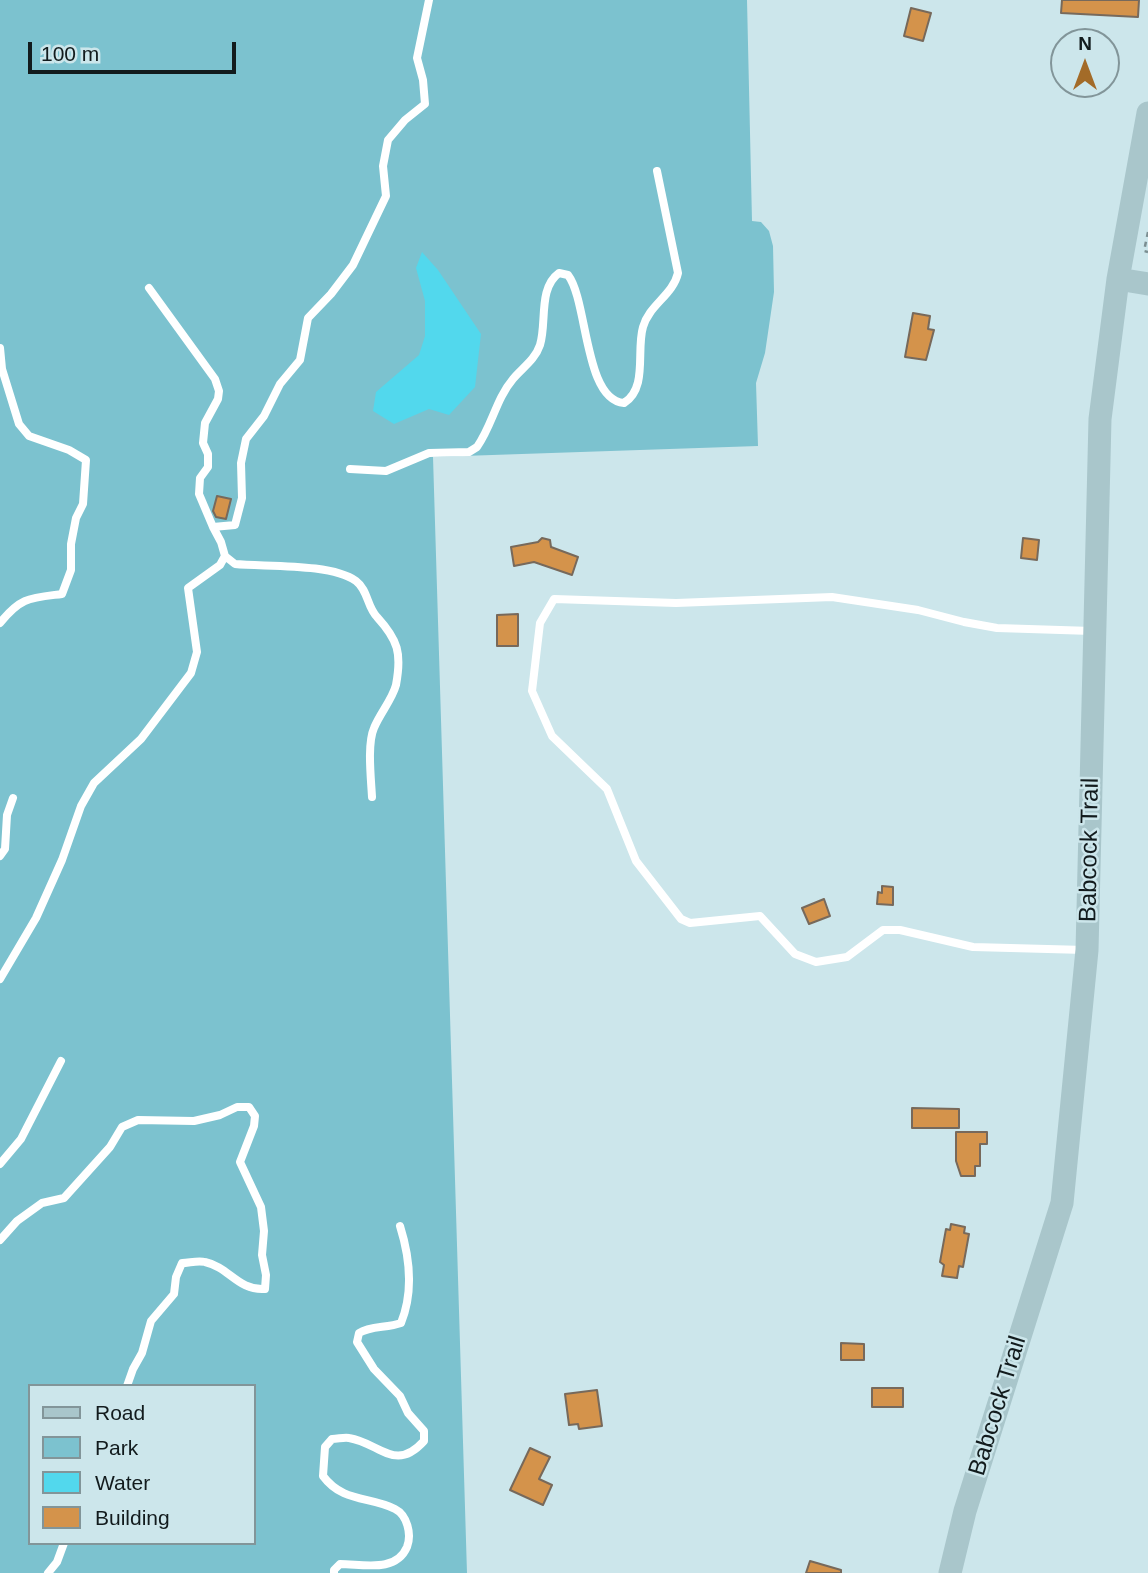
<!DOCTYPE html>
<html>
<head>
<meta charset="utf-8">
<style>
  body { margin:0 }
  #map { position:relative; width:1148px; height:1573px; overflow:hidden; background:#cce6eb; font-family:Helvetica,sans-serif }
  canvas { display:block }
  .legend { position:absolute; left:28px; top:1384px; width:228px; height:161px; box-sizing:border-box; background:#cce6eb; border:2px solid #829599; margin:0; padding:9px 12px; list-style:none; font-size:21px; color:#121b1d }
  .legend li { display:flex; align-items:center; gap:14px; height:35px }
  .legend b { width:35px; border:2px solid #829599 }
  .north { position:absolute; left:1050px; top:28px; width:70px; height:70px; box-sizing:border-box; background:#cce6eb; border:2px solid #829599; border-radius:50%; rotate:0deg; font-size:19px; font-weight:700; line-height:28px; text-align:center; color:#121b1d }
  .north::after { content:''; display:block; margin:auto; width:24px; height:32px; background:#a36b28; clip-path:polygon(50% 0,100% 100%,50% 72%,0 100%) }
  .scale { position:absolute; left:28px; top:42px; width:208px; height:32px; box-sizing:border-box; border:4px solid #121b1d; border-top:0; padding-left:9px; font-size:21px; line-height:24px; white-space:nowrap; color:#121b1d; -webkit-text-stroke:5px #cce6eb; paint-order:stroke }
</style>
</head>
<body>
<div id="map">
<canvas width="1148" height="1573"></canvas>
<ul class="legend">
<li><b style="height:9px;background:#a9c6cb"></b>Road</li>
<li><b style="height:19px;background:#7cc2cf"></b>Park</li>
<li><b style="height:19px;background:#52d8ed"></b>Water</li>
<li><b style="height:19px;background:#d4934b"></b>Building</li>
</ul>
<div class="north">N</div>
<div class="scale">100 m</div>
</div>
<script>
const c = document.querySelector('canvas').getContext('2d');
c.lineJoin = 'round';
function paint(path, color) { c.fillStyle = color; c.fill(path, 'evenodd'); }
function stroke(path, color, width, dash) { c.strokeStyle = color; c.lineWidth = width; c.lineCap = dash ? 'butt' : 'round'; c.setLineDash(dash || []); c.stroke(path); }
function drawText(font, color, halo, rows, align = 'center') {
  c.font = font + ' Helvetica,sans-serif'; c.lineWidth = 5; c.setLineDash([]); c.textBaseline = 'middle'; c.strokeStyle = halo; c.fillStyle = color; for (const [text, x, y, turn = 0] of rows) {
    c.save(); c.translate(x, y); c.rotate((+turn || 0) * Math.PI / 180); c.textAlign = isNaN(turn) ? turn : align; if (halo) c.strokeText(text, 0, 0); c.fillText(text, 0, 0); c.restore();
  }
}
paint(new Path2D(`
  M 0,0 L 747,0 L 752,221 L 761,222 L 769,231 L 773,246 L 774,292 L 765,353 L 756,383 L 758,446 L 433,457 L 467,1573 L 0,1573 ZM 30,1386 L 254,1386 L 254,1543 L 30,1543 Z`), '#7cc2cf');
paint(new Path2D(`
  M 422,252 L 438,270 L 481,334 L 475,387 L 449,415 L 429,409 L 394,424 L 373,411 L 376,392 L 419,355 L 425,336 L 425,301 L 416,268 Z`), '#52d8ed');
const building = new Path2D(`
  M 1062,0 L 1139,0 L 1138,17 L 1061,13 Z
  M 911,8 L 931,13 L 923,41 L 904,36 Z
  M 913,313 L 930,316 L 928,329 L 934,330 L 926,360 L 905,357 Z
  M 217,496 L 231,499 L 226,519 L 216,517 L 213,511 Z
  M 542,538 L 550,540 L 551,547 L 578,557 L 572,575 L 534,562 L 514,566 L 511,547 L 538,542 Z
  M 1023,538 L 1039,540 L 1037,560 L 1021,558 Z
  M 518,614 L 518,646 L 497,646 L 497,615 Z
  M 882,886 L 893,887 L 893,905 L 877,904 L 878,892 L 882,893 Z
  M 824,899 L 830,916 L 809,924 L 802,908 Z
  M 912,1108 L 959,1109 L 959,1128 L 912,1128 Z
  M 956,1132 L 987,1132 L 987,1144 L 980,1144 L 980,1166 L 975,1166 L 975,1176 L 961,1176 L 956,1161 Z
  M 951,1224 L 965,1227 L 964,1233 L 969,1234 L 963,1267 L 959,1266 L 957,1278 L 942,1276 L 944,1265 L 940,1262 L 946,1229 L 950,1230 Z
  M 841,1343 L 864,1344 L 864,1360 L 841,1360 Z
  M 872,1388 L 903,1388 L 903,1407 L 872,1407 Z
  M 597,1390 L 602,1426 L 579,1429 L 578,1424 L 569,1425 L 565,1394 Z
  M 530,1448 L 550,1457 L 539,1479 L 552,1485 L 543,1505 L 510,1490 Z
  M 810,1561 L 841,1570 L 841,1573 L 806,1573 Z`);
paint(building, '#d4934b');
stroke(building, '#77695b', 2);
stroke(new Path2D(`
  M 1148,232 L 1144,251 L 1148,252`), '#7b8e91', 2.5, [5, 5]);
stroke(new Path2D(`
  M 149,288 L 215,379 L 219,391 L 218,399 L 205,423 L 203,443 L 208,454 L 208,467 L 200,478 L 199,494 L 213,527 L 235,525 L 242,498 L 241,463 L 246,439 L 264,416 L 280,384 L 300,360 L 308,318 L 331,294 L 353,265 L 386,196 L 383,166 L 388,140 L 405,120 L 425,104 L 423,80 L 417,58 L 429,0
  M 0,348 L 2,369 L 19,424 L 29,436 L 69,450 L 86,460 L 83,504 L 76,518 L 71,544 L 71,570 L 62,594 C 30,598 21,597 0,623
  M 350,469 L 386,471 L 429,453 L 469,452 L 477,447 C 492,426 496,399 513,379 C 522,368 535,360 540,345 C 547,323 538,288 559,273 L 568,275 C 588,301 584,400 624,403 C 648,388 636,351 643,327 C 649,305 673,295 678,273 L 657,171
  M 213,527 L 221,542 L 225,556 L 235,564 C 266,567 331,563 356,581 C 368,590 367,607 377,617 C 398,640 402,653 396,685 C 392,700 380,713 374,728 C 367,744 371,778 372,797
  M 0,856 L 5,849 L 7,815 L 13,798
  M 1085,950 L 973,947 L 900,930 L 883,930 L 847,957 L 816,962 L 795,954 L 760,916 L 690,923 L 681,919 L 636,861 L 607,789 L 552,736 L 532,691 L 540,623 L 554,599 L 676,603 L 832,597 L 918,610 L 964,622 L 997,628 L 1092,631
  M 0,979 L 36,918 L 62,860 L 81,806 L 94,783 L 141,739 L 191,673 L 197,652 L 188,588 L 220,565 L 225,556
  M 0,1164 L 21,1139 L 61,1061
  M 0,1240 L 17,1221 L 42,1203 L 64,1198 L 110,1147 L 122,1127 L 138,1120 L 194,1121 L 220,1115 L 237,1107 L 249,1107 L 255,1116 L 254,1126 L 240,1162 L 261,1207 L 264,1231 L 262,1255 L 266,1275 L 265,1289 C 238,1291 229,1267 205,1262 C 198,1260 189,1263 182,1263 L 176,1277 L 174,1294 L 151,1321 L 142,1353 L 133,1369 L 127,1386
  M 48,1573 L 57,1562 L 64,1543
  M 334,1573 L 334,1570 L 340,1564 C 363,1564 396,1573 407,1547 C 412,1534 407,1515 395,1509 C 370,1496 343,1503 323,1476 L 325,1447 L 332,1439 C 338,1439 344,1437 349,1438 C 380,1443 395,1473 424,1441 L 424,1431 L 408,1413 L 400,1396 L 374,1369 L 357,1342 L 359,1333 C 370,1326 387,1328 401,1323 C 414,1291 410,1258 400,1226`), '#fff', 8);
stroke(new Path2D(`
  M 1118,279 L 1148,284
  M 950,1573 L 965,1511 L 1062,1203 L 1087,950 L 1100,419 L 1118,279 L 1148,113`), '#a9c6cb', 23);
drawText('24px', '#121b1d', '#cce6eb', [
  ["Babcock Trail",1090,850,-89],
  ["Babcock Trail",998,1406,-73]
]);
</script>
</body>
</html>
